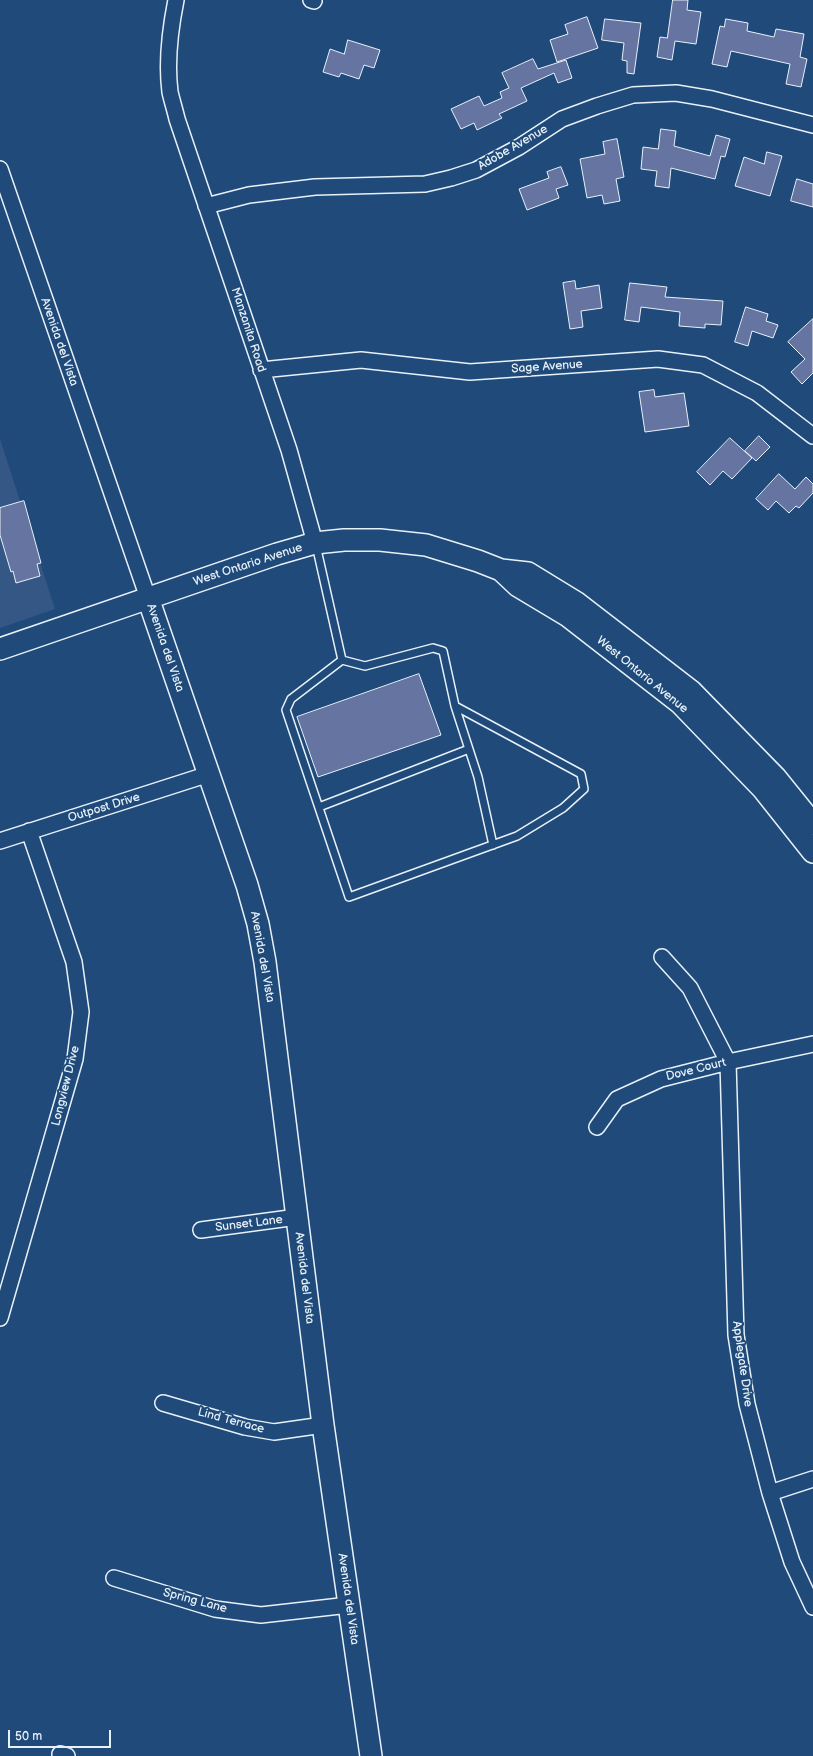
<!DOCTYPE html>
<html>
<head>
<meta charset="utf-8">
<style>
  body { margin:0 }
  #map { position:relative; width:813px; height:1756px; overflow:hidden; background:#1f4a7a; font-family:"Balsamiq Sans",sans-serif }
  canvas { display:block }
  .scale { position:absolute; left:8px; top:1730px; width:103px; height:18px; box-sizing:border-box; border:2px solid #e8f1f8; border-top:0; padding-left:5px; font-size:12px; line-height:14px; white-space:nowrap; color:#e8f1f8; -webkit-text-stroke:3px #1f4a7a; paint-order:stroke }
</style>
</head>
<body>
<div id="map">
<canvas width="813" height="1756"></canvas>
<div class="scale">50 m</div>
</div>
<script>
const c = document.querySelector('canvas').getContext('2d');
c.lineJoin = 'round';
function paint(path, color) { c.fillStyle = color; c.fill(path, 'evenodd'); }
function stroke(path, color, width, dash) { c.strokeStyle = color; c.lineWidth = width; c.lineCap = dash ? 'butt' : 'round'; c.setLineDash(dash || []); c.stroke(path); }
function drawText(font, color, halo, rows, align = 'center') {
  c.font = font + ' "Balsamiq Sans",sans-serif'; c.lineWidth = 4; c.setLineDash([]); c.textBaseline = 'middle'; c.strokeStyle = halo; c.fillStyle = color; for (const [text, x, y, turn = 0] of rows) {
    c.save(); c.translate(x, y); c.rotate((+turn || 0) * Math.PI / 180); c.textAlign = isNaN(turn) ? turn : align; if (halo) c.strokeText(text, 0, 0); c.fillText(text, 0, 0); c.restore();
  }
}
paint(new Path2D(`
  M 0,439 L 55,609 L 0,628 Z`), '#345786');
const building = new Path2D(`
  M 673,0 L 688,0 L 687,10 L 701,12 L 696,44 L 675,41 L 672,60 L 657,57 L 660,37 L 667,38 Z
  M 587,17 L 598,48 L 557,62 L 550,40 L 568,34 L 565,25 Z
  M 605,19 L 641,23 L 634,74 L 627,73 L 627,61 L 622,60 L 624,43 L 602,40 Z
  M 726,19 L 748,23 L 747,31 L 774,37 L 776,29 L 804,34 L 800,57 L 807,59 L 801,87 L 786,84 L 790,64 L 731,51 L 727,67 L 712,64 L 720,26 L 724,27 Z
  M 348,40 L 380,50 L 374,68 L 364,65 L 359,79 L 341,73 L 339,77 L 323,72 L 330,49 L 344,54 Z
  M 533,59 L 538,69 L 566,60 L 572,78 L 558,83 L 554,73 L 521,88 L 527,101 L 499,114 L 502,118 L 477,130 L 474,123 L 461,129 L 451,109 L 479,96 L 484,106 L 502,98 L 500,92 L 509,88 L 502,73 Z
  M 661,129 L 676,131 L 674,146 L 710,156 L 716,135 L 730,139 L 725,157 L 721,156 L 715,179 L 671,168 L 669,188 L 655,186 L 657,171 L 641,169 L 643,147 L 658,149 Z
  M 617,139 L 624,177 L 616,179 L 620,201 L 604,204 L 602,195 L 587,198 L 580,159 L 605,154 L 603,142 Z
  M 767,152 L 782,156 L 770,196 L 735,186 L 744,157 L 764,164 Z
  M 561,167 L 568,185 L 556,189 L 559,198 L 527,210 L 519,189 L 549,178 L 547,172 Z
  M 797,179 L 813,184 L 813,207 L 791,201 Z
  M 575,281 L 576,289 L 599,285 L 602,308 L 581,311 L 583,327 L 570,329 L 563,283 Z
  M 630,283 L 667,287 L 665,297 L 723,301 L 721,325 L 705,324 L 705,328 L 679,326 L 680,312 L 641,307 L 639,322 L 625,320 Z
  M 746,307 L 768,314 L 766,321 L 778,325 L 773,338 L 752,331 L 748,346 L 735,342 Z
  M 813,319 L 813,373 L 802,384 L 791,372 L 805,359 L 788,342 Z
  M 654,390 L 655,397 L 684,393 L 689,426 L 645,432 L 639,392 Z
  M 759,436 L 770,447 L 756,461 L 745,451 Z
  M 730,438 L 752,458 L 732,479 L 723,471 L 710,485 L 697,472 Z
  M 779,474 L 795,489 L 806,477 L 813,484 L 813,493 L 799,508 L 796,506 L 789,513 L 776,501 L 768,510 L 756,499 Z
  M 24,501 L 41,563 L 37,564 L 40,576 L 16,583 L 13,571 L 11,572 L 0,535 L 0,508 Z
  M 419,674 L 441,735 L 318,777 L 297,717 Z`);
paint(building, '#6674a2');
stroke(building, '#e8f1f8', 1);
const lane = new Path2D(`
  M 316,545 L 342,660
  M 433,648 L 443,651 L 455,706 L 581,774 L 584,789 L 563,808 L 517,836 L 349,897 L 286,710 L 291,699 L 342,660 L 365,666 Z
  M 455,706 L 478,777 L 493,845
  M 319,807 L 469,749`);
const street = new Path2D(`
  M 176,0 C 170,30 166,61 170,92 C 172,101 175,110 177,119 L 289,450 L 315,543
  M 311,0 L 314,1
  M 0,169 L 148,598
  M 206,206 L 249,195 L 315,187 L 425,184 L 451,178 L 476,170 L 519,147 L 562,119 L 597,106 L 633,95 L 676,93 L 712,99 L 813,125
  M 261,370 L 361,360 L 470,372 L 658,359 L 703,365 L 757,393 L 813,436
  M 0,841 L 209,774
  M 662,957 L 690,988 L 728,1062 L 736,1335 L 747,1404 L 770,1493 L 792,1562 L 813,1607
  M 597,1127 L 617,1099 L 661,1079 L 728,1062 L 813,1044
  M 201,1230 L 297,1217
  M 0,1318 L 75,1059 L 81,1012 L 74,962 L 29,831
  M 163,1403 L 245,1427 L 274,1432 L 323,1425
  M 770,1493 L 813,1479
  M 114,1578 L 215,1609 L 261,1615 L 349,1605
  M 60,1754 L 67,1756`);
const secondary = new Path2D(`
  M 501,570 L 528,573 L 577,603 L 691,691 L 776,778 L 813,824
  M 148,598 L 247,885 L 258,924 L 265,962 L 323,1425 L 371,1756
  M 0,649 L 277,554 L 315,543 L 344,540 L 380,540 L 426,545 L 478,561 L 501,570 L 518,586 L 568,616 L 680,703 L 763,789 L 813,852`);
stroke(lane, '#e8f1f8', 10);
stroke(street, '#e8f1f8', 18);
stroke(secondary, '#e8f1f8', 24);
stroke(lane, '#1f4a7a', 7);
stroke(street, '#1f4a7a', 15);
stroke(secondary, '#1f4a7a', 21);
drawText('12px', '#e8f1f8', '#1f4a7a', [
  ["Adobe Avenue",513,148,-30],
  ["Manzanita Road",248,330,72],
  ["Avenida del Vista",59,342,71],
  ["Sage Avenue",547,367,-4],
  ["West Ontario Avenue",248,565,-18],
  ["Avenida del Vista",165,648,71],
  ["West Ontario Avenue",642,675,39],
  ["Outpost Drive",104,808,-17],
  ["Avenida del Vista",262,957,80],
  ["Dove Court",696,1070,-14],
  ["Longview Drive",66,1086,-76],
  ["Sunset Lane",249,1224,-7],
  ["Avenida del Vista",304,1278,83],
  ["Applegate Drive",742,1364,82],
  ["Lind Terrace",231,1421,15],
  ["Avenida del Vista",348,1599,82],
  ["Spring Lane",195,1601,15]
]);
</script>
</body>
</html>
